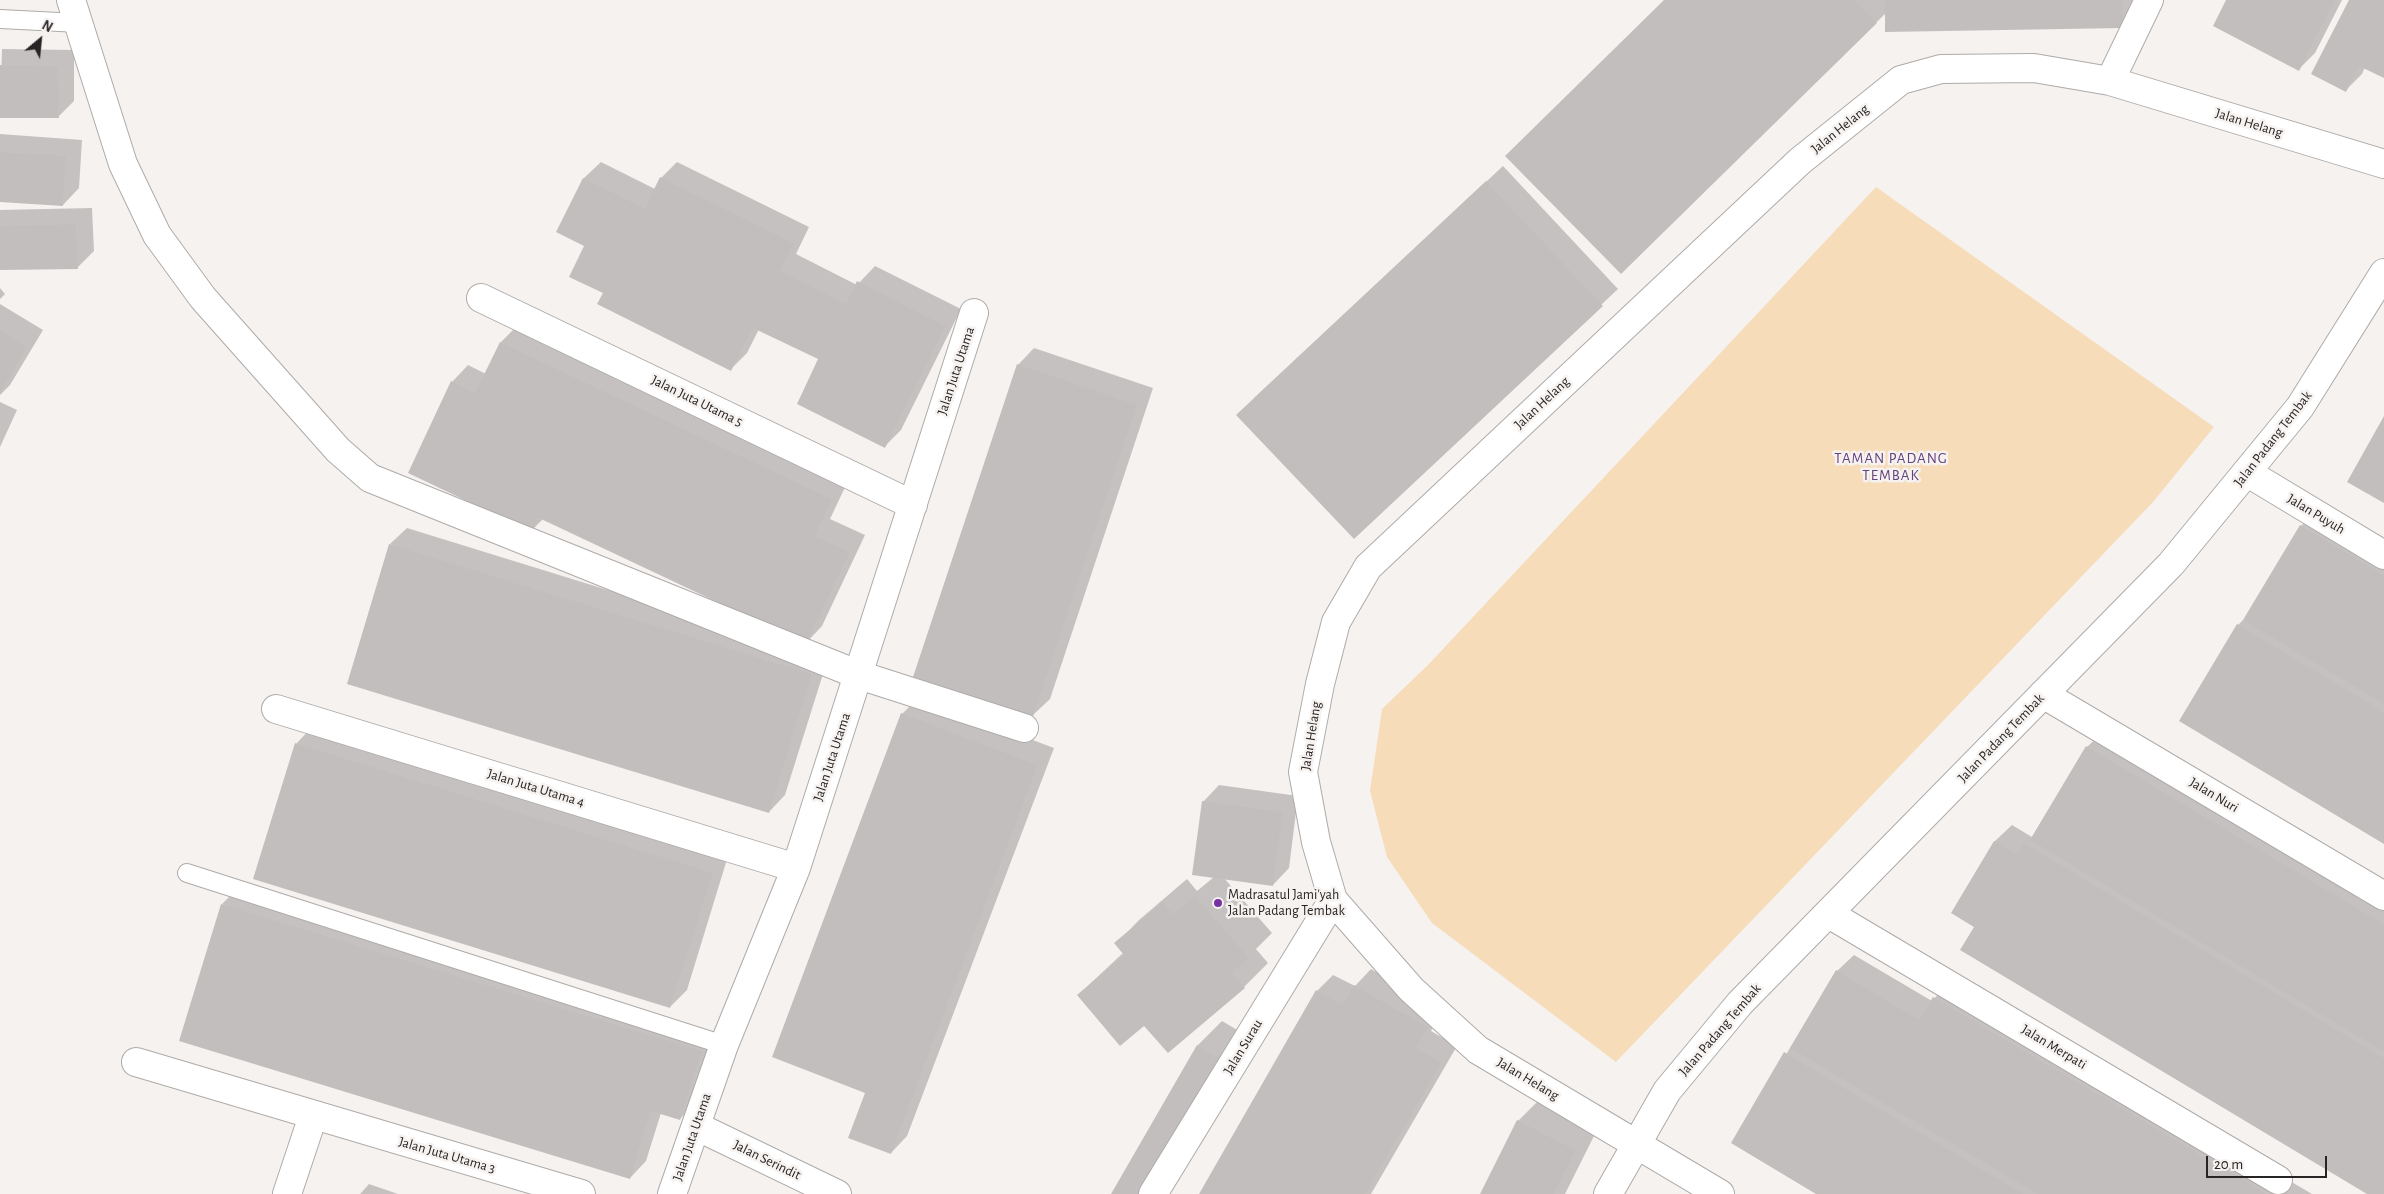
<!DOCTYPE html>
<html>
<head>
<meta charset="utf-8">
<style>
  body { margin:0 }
  #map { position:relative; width:2384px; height:1194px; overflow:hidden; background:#f6f2f0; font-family:"Alegreya Sans",sans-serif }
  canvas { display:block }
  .north { position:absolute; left:15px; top:15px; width:50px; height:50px; -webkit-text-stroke:4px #f6f2f0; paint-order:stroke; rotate:28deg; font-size:14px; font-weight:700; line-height:20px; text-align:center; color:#262424 }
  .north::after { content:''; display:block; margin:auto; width:18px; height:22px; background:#262424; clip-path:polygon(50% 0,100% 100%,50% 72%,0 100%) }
  .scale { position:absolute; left:2206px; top:1156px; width:121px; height:22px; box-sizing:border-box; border:2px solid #262424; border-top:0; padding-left:6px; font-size:15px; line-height:18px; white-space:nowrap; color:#262424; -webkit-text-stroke:4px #f6f2f0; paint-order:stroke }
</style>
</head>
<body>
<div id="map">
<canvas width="2384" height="1194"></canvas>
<div class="north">N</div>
<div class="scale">20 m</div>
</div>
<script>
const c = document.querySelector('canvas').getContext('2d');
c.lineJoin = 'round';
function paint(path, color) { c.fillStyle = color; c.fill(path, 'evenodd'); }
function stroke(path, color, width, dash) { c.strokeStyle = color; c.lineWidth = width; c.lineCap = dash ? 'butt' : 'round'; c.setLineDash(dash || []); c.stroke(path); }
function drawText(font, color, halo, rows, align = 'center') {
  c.font = font + ' "Alegreya Sans",sans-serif'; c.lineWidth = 5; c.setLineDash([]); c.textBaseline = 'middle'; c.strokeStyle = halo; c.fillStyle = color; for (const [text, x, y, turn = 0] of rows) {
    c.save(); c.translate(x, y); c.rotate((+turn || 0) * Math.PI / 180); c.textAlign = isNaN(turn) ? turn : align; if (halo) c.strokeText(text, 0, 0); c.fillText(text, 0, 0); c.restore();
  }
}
paint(new Path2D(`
  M 1876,187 L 2214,427 L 2153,502 L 1616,1062 L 1432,923 L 1387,857 L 1370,791 L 1382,709 L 1428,665 Z`), '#f6dcb8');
paint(new Path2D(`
  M 1665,0 L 2138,0 L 2122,27 L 1886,13 L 1622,272 Z
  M 2227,0 L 2342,0 L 2315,53 L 2299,69 Z
  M 2350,0 L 2384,0 L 2384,77 L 2365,67 L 2362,74 L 2346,90 Z
  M 2,49 L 74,50 L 74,101 L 58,117 L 0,117 Z
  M 0,134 L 82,140 L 79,188 L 63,205 L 0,200 Z
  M 601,162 L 655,189 L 661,178 L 677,162 L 809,227 L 796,254 L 857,285 L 875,266 L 961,309 L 901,430 L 885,446 L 820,359 L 759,329 L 747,353 L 731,369 L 604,293 L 586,245 L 558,231 L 584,178 Z
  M 1503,166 L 1618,289 L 1354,538 L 1254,398 Z
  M 92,208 L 94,251 L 77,268 L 0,269 L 0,210 Z
  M 0,288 L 5,294 L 0,299 Z
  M 0,304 L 43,330 L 10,385 L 0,395 Z
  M 517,326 L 847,483 L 830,519 L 865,535 L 822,626 L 806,643 L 543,519 L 532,530 L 452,382 L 468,365 L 486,374 L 501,342 Z
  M 1034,348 L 1153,388 L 1050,699 L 1033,715 L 1018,365 Z
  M 0,402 L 17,410 L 0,447 Z
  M 2318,509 L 2384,549 L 2384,842 L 2238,625 L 2245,618 L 2301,526 Z
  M 407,528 L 828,658 L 785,795 L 769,812 L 390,544 Z
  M 919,697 L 1054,748 L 907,1136 L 891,1153 L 867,1092 L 902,714 Z
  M 312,727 L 728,856 L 687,990 L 670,1007 L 296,744 Z
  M 2104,731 L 2384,898 L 2384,1194 L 2370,1194 L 1952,912 L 1995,841 L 2012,825 L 2032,837 L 2087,747 Z
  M 1219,785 L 1298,796 L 1289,868 L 1273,885 L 1224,878 L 1272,933 L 1256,949 L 1268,963 L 1244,987 L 1145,1025 L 1078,995 L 1123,953 L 1116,944 L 1139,920 L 1187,879 L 1197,891 L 1214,877 L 1203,802 Z
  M 238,888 L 717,1035 L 696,1102 L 680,1119 L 661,1113 L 646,1161 L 630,1178 L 222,904 Z
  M 1854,955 L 1932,1001 L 1950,981 L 2312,1194 L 1819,1194 L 1732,1143 L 1837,971 Z
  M 1371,969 L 1443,1010 L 1431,1031 L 1457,1046 L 1371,1194 L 1200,1194 L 1317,991 L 1333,975 L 1355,986 Z
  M 1222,1021 L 1251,1038 L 1112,1194 L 1198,1045 Z
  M 1542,1097 L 1599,1126 L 1565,1194 L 1482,1194 L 1518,1121 Z
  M 369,1184 L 398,1194 L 360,1194 Z`), '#0003');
paint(new Path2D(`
  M 1664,0 L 1855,0 L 1877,23 L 1621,274 L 1505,156 Z
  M 1885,0 L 2122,0 L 2123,28 L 1885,32 Z
  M 2226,0 L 2335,0 L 2299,71 L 2213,26 Z
  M 2349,0 L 2384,0 L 2384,78 L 2359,66 L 2346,92 L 2311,74 Z
  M 0,65 L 58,66 L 59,118 L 0,118 Z
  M 0,152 L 66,156 L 63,206 L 0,202 Z
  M 660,177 L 794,243 L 780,271 L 846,304 L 857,281 L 946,326 L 885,448 L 797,404 L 818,359 L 753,328 L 731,371 L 597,304 L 603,293 L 569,277 L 584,246 L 556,232 L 583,178 L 645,208 Z
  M 1486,181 L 1603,306 L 1354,539 L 1236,415 Z
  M 76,224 L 78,269 L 0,270 L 0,226 Z
  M 0,330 L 27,347 L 0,393 Z
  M 500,342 L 832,499 L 815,536 L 850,552 L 806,644 L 539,518 L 532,532 L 408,473 L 451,381 L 475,393 Z
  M 1017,364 L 1137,405 L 1033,716 L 913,677 Z
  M 2384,416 L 2384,503 L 2347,482 Z
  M 2300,525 L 2384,575 L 2384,704 L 2243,620 Z
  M 389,544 L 812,674 L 769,813 L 347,684 Z
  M 2237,624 L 2384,712 L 2384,844 L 2179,721 Z
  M 901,713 L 1038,765 L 891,1154 L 848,1138 L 865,1093 L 772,1057 Z
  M 295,743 L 713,873 L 670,1008 L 253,879 Z
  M 2086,746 L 2384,924 L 2384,1052 L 2030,840 Z
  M 1202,801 L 1283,812 L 1273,886 L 1192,875 Z
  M 1994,841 L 2017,854 L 2024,843 L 2384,1058 L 2384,1194 L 2367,1194 L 1960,950 L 1974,927 L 1951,913 Z
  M 1195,896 L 1249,958 L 1232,973 L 1245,988 L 1168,1053 L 1144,1026 L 1120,1046 L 1077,995 L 1124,955 L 1114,943 L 1163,902 L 1173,914 Z
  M 221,904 L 702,1051 L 680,1120 L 651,1111 L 630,1179 L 179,1041 Z
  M 1836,970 L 1919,1020 L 1933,997 L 2267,1194 L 2037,1194 L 1790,1048 Z
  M 1354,985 L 1428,1027 L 1416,1048 L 1442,1062 L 1365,1194 L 1199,1194 L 1316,990 L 1342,1005 Z
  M 1197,1045 L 1228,1063 L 1152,1194 L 1111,1194 Z
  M 1784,1052 L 1998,1179 L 2024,1194 L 1816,1194 L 1731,1143 Z
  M 1517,1120 L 1576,1150 L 1554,1194 L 1480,1194 Z`), '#c2bebe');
const lane = new Path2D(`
  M 0,19 L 79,23
  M 187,873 L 724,1045`);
const street = new Path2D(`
  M 71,0 L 123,164 L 157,235 L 203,298 L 338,450 L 370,478 L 859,675 L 1024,728
  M 2110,81 L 2149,0
  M 481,298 L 913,505
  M 2248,473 L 2384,555
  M 2043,694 L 2384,896
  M 276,709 L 796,868
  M 1829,914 L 2278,1180
  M 136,1062 L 581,1194
  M 696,1126 L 837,1194
  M 287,1194 L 313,1116
  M 672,1194 L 724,1045 L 796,868 L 974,313
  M 1153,1194 L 1333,900
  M 1608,1194 L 1667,1091 L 1740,1003 L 2171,564 L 2300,407 L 2384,273
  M 1720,1194 L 1478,1050 L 1411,989 L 1333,900 L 1316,842 L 1303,772 L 1320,684 L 1336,622 L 1368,567 L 1800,161 L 1901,80 L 1941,69 L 2034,68 L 2110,81 L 2384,164`);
stroke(lane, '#aeaba9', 20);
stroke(street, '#aeaba9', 30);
stroke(lane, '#fff', 18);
stroke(street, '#fff', 28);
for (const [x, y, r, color] of [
  [1218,903,5,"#7631a5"]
]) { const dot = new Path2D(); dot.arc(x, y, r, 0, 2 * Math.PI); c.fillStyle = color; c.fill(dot); stroke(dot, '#f6f2f0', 2); }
drawText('14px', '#262424', '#f6f2f0', [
  ["Jalan Helang",2249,123,17],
  ["Jalan Helang",1840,129,-39],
  ["Jalan Juta Utama",956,371,-72],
  ["Jalan Juta Utama 5",697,401,26],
  ["Jalan Helang",1542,403,-43],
  ["Jalan Padang Tembak",2273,439,-52],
  ["Jalan Puyuh",2316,514,31],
  ["Jalan Helang",1311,736,-81],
  ["Jalan Padang Tembak",2001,738,-46],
  ["Jalan Juta Utama",832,757,-72],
  ["Jalan Juta Utama 4",536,788,17],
  ["Jalan Nuri",2214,795,31],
  ["Jalan Padang Tembak",1720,1030,-49],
  ["Jalan Surau",1243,1047,-59],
  ["Jalan Merpati",2054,1047,31],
  ["Jalan Helang",1528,1079,31],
  ["Jalan Juta Utama",692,1137,-71],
  ["Jalan Juta Utama 3",447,1155,16],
  ["Jalan Serindit",767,1160,26]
]);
drawText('14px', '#262424', '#f6f2f0', [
  ["Madrasatul Jami'yah",1228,895],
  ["Jalan Padang Tembak",1228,911]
], 'left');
c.letterSpacing = '1px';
drawText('15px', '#63427d', '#f6f2f0', [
  ["TAMAN PADANG",1891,458],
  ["TEMBAK",1891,475]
]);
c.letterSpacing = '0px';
</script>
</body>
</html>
